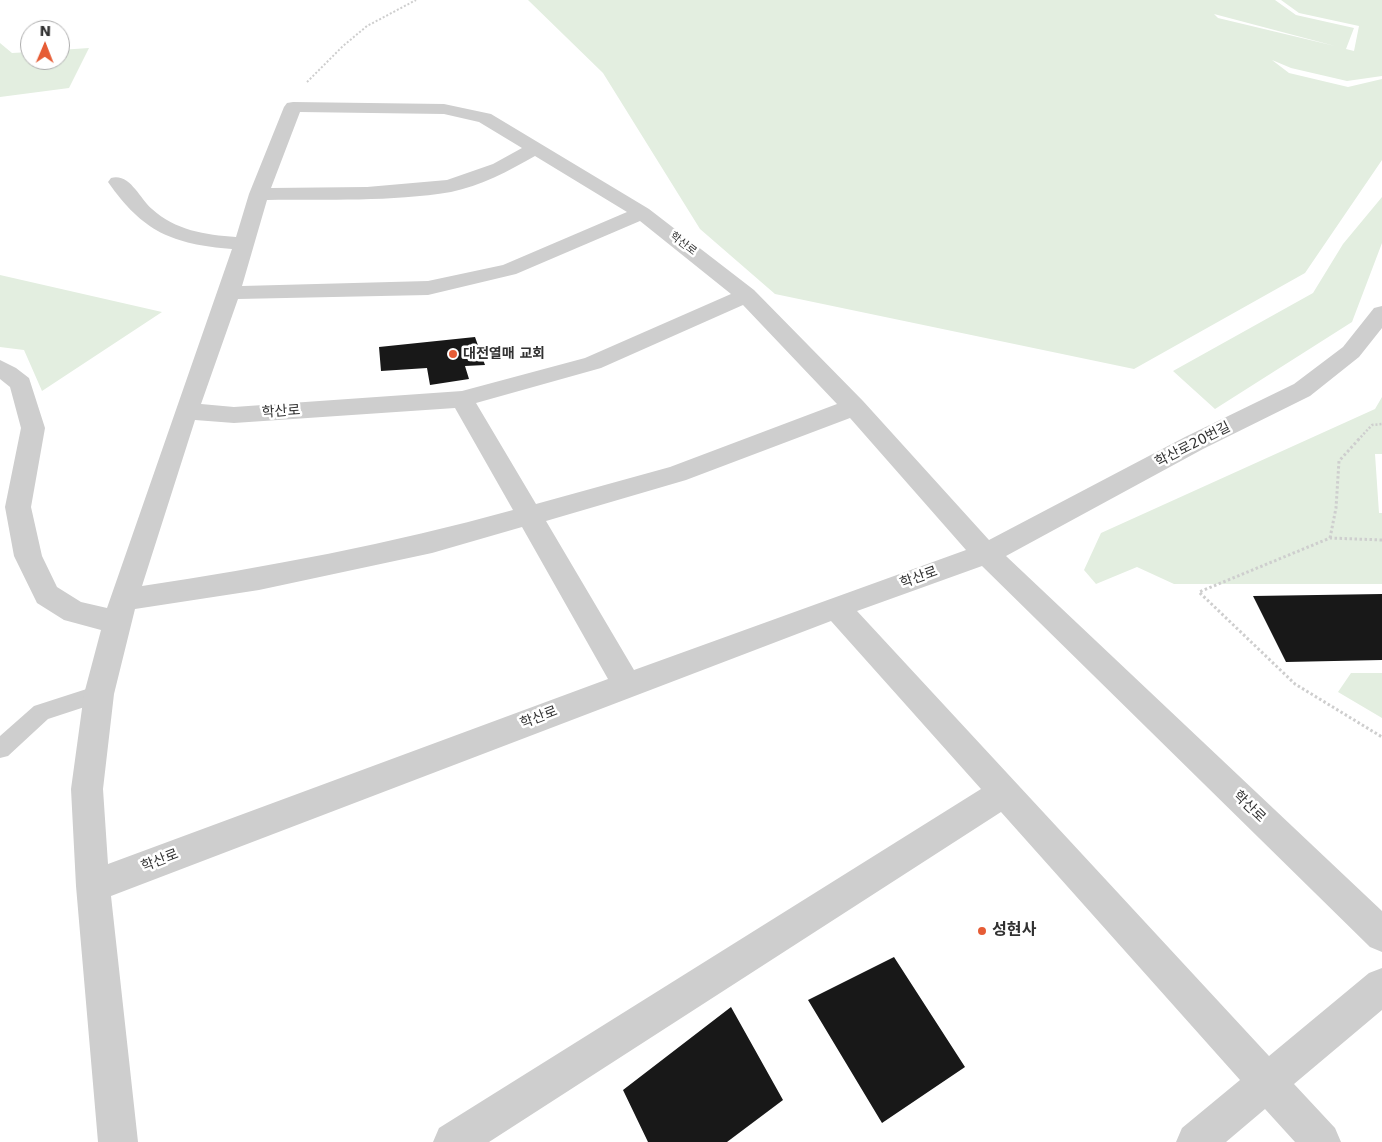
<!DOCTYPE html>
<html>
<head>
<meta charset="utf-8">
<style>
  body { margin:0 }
  #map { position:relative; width:1382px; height:1142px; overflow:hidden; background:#fff; font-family:"DejaVu Sans",sans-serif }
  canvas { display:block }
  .north { position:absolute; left:20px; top:20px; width:50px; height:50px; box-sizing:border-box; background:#fff; border:1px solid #adadad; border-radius:50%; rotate:1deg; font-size:14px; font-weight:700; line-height:20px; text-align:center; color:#313131 }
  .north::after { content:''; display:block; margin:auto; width:18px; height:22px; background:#e65c35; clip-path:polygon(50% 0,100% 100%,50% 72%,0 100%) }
</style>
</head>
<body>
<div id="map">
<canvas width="1382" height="1142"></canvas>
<div class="north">N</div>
</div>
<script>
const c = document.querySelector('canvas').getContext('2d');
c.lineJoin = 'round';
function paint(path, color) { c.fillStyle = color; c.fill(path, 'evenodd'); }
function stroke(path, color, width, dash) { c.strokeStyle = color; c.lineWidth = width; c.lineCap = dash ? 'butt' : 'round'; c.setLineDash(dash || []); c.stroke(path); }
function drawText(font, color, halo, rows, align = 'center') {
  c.font = font + ' "DejaVu Sans","Noto Sans KR",sans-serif'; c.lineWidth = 5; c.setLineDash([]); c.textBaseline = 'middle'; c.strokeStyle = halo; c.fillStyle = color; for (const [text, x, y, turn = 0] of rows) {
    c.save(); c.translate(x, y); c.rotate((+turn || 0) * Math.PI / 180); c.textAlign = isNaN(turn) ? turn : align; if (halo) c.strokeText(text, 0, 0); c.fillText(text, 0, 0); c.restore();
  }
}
paint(new Path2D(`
  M 528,0 L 1275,0 L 1296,15 L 1354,28 L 1346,49 L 1354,51 L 1359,26 L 1299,13 L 1281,0 L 1382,0 L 1382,76 L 1347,81 L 1291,68 L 1272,60 L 1289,73 L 1348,87 L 1382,79 L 1382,160 L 1305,273 L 1134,369 L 775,294 L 700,229 L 603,73 ZM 1214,14 L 1335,46 L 1218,18 Z
  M 0,43 L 12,53 L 30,52 L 30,60 L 60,60 L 60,50 L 89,48 L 69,88 L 0,97 Z
  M 1382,197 L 1382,243 L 1352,322 L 1215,409 L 1173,371 L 1313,293 L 1343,244 Z
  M 0,275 L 162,312 L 42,391 L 24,350 L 0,347 Z
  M 1382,397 L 1382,454 L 1375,454 L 1379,513 L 1382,513 L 1382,584 L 1174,584 L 1137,567 L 1096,584 L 1084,570 L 1101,533 L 1375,409 Z
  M 1351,673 L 1382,673 L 1382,718 L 1338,692 Z`), '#e3eee0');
paint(new Path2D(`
  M 475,337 L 485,365 L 465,366 L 469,379 L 430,385 L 427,368 L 381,371 L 379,347 Z
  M 1382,594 L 1382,660 L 1286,662 L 1253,596 Z
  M 894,957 L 965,1067 L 882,1123 L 808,1000 Z
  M 731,1007 L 783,1100 L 727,1142 L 648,1142 L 623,1090 Z`), '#181818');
stroke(new Path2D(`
  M 307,82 L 343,46 L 367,26 L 416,0`), '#cecece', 2, [2, 2]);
stroke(new Path2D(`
  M 1358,440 L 1372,425 L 1382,424`), '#cecece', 2.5, [2, 2]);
stroke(new Path2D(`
  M 1330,538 L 1336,508 L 1339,461 L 1359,439
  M 1382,540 L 1330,538 L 1199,592 L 1295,684 L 1382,737`), '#cecece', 3, [2.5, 2.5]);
paint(new Path2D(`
  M 99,685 L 106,688 L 109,694 L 106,700 L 48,719 L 8,756 L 0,758 L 0,736 L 34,706 Z`), '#cecece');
paint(new Path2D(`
  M 293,102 L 444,104 L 491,114 L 649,209 L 754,290 L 863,401 L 989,540 L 1185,437 L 1294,384 L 1343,347 L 1374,308 L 1382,306 L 1382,328 L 1359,357 L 1310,396 L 1203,449 L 1006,556 L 1382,911 L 1382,952 L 1370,947 L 982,566 L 857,611 L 1269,1056 L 1369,973 L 1382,968 L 1382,1010 L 1294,1084 L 1335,1128 L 1341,1142 L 1295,1142 L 1265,1109 L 1226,1142 L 1176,1142 L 1182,1128 L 1240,1080 L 1001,812 L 489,1142 L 433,1142 L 439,1128 L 981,789 L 831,621 L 111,896 L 138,1142 L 98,1142 L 76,886 L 71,789 L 84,694 L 101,630 L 64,620 L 37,603 L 14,556 L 5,507 L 21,428 L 10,387 L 0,379 L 0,360 L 16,368 L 29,378 L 45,428 L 31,507 L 42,556 L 57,587 L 81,602 L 107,608 L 232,249 C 172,244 143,232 108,182 L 111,178 C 130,173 139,198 152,209 C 175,230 205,235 236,237 L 249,194 L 284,107 L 287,103 ZM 300,112 L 444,114 L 479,122 L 522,148 L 493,164 L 447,180 L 367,187 L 271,188 ZM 535,156 L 627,212 L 503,265 L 428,281 L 242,286 L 267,200 C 328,199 391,202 451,192 C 480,186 509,171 535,156 ZM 640,221 L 731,294 L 585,358 L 462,391 L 234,407 L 201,404 L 238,299 L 428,295 L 516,274 ZM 743,305 L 837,404 L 670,467 L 536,504 L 476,403 L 601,368 ZM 455,408 L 513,510 C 391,544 267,567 142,586 L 195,420 L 234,423 ZM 850,418 L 966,550 L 634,670 L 546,521 L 686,480 ZM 522,527 L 608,679 L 108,864 L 103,789 L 114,694 L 135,609 L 259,590 L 432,553 Z`), '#cecece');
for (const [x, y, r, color] of [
  [453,354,5,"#e65c35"],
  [982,931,5,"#e65c35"]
]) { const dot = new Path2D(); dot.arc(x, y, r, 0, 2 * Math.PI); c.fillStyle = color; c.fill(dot); stroke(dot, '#fff', 2); }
drawText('11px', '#313131', '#fff', [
  ["학산로",683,244,38]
]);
drawText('bold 14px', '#313131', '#fff', [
  ["대전열매 교회",463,354]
], 'left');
drawText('14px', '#313131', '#fff', [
  ["학산로",281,412,-4],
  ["학산로20번길",1193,445,-27],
  ["학산로",919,578,-20],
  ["학산로",539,718,-21],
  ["학산로",1249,807,44],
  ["학산로",160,861,-21]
]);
drawText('bold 16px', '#313131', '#fff', [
  ["성현사",992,931]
], 'left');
</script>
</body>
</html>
